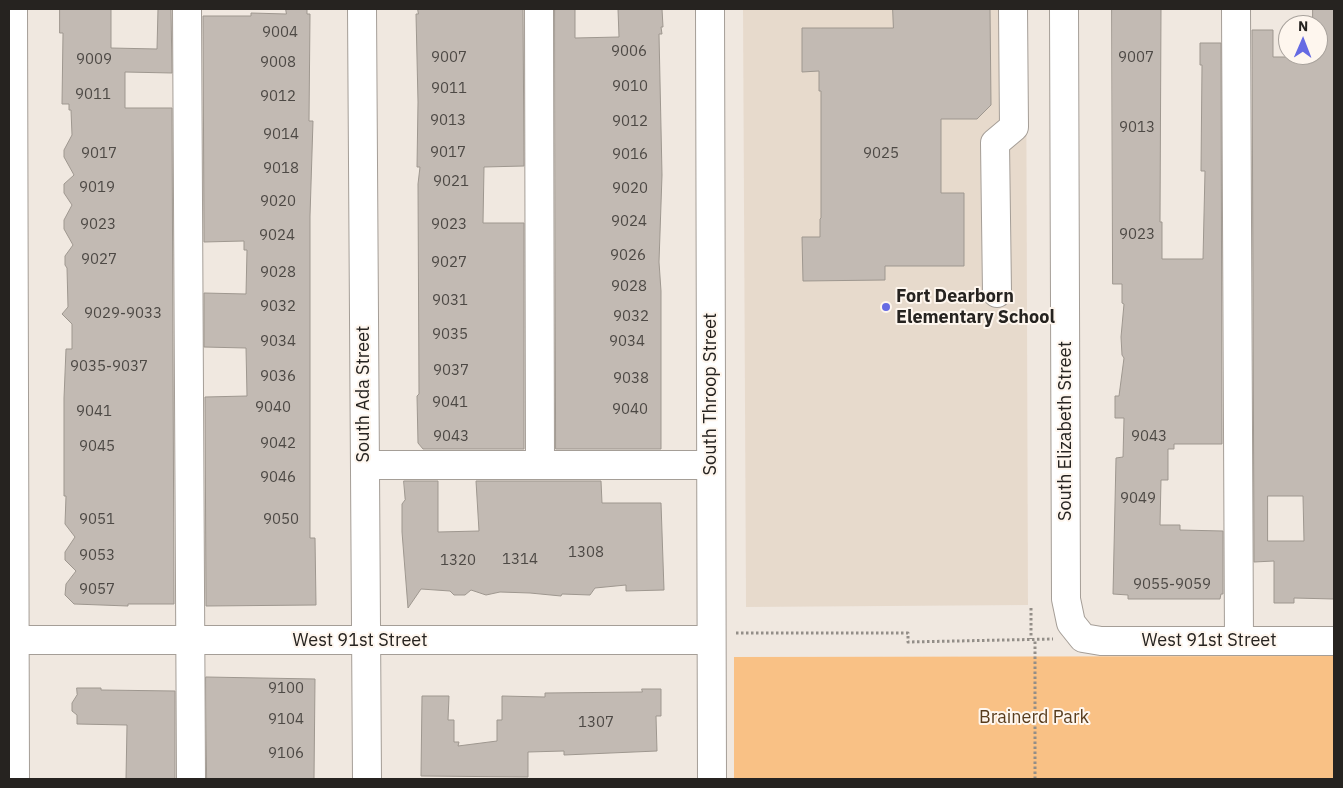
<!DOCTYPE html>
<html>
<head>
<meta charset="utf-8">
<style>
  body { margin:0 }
  #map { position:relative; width:1343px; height:788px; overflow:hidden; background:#f0e8e0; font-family:"IBM Plex Sans",sans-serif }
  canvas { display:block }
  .frame { position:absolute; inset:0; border:10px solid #262320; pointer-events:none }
  .north { position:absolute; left:1278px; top:15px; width:50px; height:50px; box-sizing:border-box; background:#fef6ee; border:1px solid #a8a29c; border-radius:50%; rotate:1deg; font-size:14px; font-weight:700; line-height:20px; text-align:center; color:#262320 }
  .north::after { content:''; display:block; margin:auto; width:18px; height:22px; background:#656ae3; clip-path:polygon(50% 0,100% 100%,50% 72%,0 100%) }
</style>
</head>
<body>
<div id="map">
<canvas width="1343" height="788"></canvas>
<div class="frame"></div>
<div class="north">N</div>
</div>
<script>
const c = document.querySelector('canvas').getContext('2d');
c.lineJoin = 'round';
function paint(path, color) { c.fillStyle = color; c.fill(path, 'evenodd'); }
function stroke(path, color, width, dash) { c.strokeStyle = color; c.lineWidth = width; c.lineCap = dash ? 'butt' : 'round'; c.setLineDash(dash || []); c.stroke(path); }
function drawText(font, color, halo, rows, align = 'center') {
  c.font = font + ' "IBM Plex Sans",sans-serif'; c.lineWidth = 4; c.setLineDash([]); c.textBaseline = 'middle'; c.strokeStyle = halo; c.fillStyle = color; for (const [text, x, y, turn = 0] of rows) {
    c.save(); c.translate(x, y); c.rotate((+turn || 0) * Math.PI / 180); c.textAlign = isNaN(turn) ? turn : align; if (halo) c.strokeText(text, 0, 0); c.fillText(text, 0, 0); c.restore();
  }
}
paint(new Path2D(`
  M 743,9 L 1026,9 L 1028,605 L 746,607 Z`), '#e7dacc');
paint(new Path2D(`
  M 1334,656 L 1334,779 L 734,779 L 734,657 Z`), '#f9c185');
const building = new Path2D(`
  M 60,9 L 111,9 L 111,48 L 157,49 L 158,9 L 171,9 L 172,73 L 125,72 L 125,108 L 172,108 L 174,604 L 128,604 L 128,606 L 74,604 L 65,595 L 66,584 L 76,571 L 65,560 L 65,552 L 75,537 L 65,524 L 66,496 L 64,496 L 64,398 L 66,349 L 72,349 L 72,324 L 62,314 L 68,307 L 67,268 L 65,265 L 65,256 L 73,245 L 64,229 L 64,220 L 72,205 L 64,193 L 64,184 L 74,175 L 64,157 L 64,150 L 72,135 L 71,110 L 69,110 L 69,104 L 62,104 L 63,33 L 60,33 Z
  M 286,9 L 307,9 L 307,14 L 310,14 L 309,121 L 313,121 L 310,216 L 310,538 L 315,538 L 316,605 L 206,606 L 205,397 L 247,396 L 246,348 L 204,347 L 204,293 L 246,294 L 247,250 L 244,250 L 244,241 L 204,242 L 203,16 L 251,16 L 251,13 L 286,14 Z
  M 418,9 L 523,9 L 524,166 L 484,167 L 483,223 L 524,223 L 524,449 L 423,449 L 418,443 L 417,396 L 419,394 L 418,184 L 420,167 L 417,167 L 418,102 L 416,14 L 418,14 Z
  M 555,9 L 575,9 L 575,38 L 619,37 L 618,9 L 662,9 L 663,27 L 661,27 L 662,34 L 659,34 L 662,175 L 659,262 L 661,291 L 661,449 L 556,449 Z
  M 893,9 L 990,9 L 991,105 L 977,119 L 941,119 L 941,193 L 964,193 L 964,266 L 885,266 L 885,280 L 803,281 L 802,237 L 820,237 L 820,219 L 821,218 L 821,91 L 819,91 L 819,71 L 802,72 L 802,28 L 893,28 Z
  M 1112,9 L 1161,9 L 1160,222 L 1162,222 L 1162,259 L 1203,259 L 1205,171 L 1201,171 L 1202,65 L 1200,65 L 1200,43 L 1221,43 L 1222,444 L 1174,444 L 1174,449 L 1168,449 L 1168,480 L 1161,480 L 1160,525 L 1180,525 L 1180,530 L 1223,531 L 1223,594 L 1221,594 L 1220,599 L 1128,599 L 1128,595 L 1113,594 L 1116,458 L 1123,457 L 1124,418 L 1115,418 L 1115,396 L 1119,396 L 1124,358 L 1122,355 L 1121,337 L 1124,304 L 1122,303 L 1122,284 L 1113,284 Z
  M 1313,9 L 1334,9 L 1334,599 L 1294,598 L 1294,603 L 1274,603 L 1274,561 L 1254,562 L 1252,30 L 1273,30 L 1273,57 L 1311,57 L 1311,55 L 1318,55 L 1318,25 L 1313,25 ZM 1268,496 L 1303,496 L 1304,541 L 1268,541 Z
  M 404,481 L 438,481 L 438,532 L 479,531 L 476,481 L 601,481 L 602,503 L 661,503 L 664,590 L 626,591 L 626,585 L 595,588 L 590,595 L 562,594 L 561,596 L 530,593 L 500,592 L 486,595 L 471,590 L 465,595 L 454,595 L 450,591 L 421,589 L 408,608 L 402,532 L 402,504 L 405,500 Z
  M 206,677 L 315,679 L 314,779 L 207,779 Z
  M 77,688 L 101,688 L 101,690 L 175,691 L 175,779 L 126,779 L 127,725 L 77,724 L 77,715 L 72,711 L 72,703 L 77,695 Z
  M 642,689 L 661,689 L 661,716 L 656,716 L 657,751 L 564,755 L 564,751 L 528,752 L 528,777 L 421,776 L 422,696 L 449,696 L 448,720 L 454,720 L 454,742 L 459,742 L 458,746 L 497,741 L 497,720 L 502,720 L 502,696 L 545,697 L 545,693 L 642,692 Z`);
paint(building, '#c2bab3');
stroke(building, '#9e978f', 1);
const minor = new Path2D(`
  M 13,9 L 15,779
  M 187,9 L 191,779
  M 362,9 L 367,779
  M 539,9 L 540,465
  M 710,9 L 712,779
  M 1064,9 L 1066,599 L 1071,623 L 1083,638 L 1101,641 L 1334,641
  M 1236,9 L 1239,641
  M 997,293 L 995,143 L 1014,127 L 1013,9
  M 365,465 L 711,465
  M 9,640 L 711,640`);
stroke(minor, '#a59e97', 30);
stroke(new Path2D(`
  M 1031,608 L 1031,639
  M 736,633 L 908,633 L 908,642 L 1053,639
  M 1035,779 L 1035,639`), '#938e88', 3, [2.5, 2.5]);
stroke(minor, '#fff', 28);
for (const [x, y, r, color] of [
  [886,307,5,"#656ae3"]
]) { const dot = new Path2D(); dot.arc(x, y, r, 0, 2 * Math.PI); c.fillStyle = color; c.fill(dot); stroke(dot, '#fef6ee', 2); }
drawText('15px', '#4d4945', null, [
  ["9004",280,33],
  ["9006",629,52],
  ["9007",449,58],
  ["9007",1136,58],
  ["9009",94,60],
  ["9008",278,63],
  ["9010",630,87],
  ["9011",449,89],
  ["9011",93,95],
  ["9012",278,97],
  ["9013",448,121],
  ["9012",630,122],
  ["9013",1137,128],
  ["9014",281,135],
  ["9017",448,153],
  ["9017",99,154],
  ["9025",881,154],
  ["9016",630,155],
  ["9018",281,169],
  ["9021",451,182],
  ["9019",97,188],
  ["9020",630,189],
  ["9020",278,202],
  ["9024",629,222],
  ["9023",98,225],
  ["9023",449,225],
  ["9023",1137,235],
  ["9024",277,236],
  ["9026",628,256],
  ["9027",99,260],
  ["9027",449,263],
  ["9028",278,273],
  ["9028",629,287],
  ["9031",450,301],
  ["9032",278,307],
  ["9029-9033",123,314],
  ["9032",631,317],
  ["9035",450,335],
  ["9034",278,342],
  ["9034",627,342],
  ["9035-9037",109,367],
  ["9037",451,371],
  ["9036",278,377],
  ["9038",631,379],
  ["9041",450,403],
  ["9040",273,408],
  ["9040",630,410],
  ["9041",94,412],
  ["9043",451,437],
  ["9043",1149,437],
  ["9042",278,444],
  ["9045",97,447],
  ["9046",278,478],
  ["9049",1138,499],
  ["9051",97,520],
  ["9050",281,520],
  ["1308",586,553],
  ["9053",97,556],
  ["1314",520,560],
  ["1320",458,561],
  ["9055-9059",1172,585],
  ["9057",97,590],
  ["9100",286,689],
  ["9104",286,720],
  ["1307",596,723],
  ["9106",286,754]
]);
drawText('bold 18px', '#262320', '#fef6ee', [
  ["Fort Dearborn",896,297],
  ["Elementary School",896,318]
], 'left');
drawText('18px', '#262320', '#fef6ee', [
  ["South Ada Street",364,394,-90],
  ["South Throop Street",711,394,-90],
  ["South Elizabeth Street",1066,431,-90],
  ["West 91st Street",360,641],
  ["West 91st Street",1209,641]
]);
drawText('18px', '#583c1d', '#fef6ee', [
  ["Brainerd Park",1034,718]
]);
</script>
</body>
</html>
